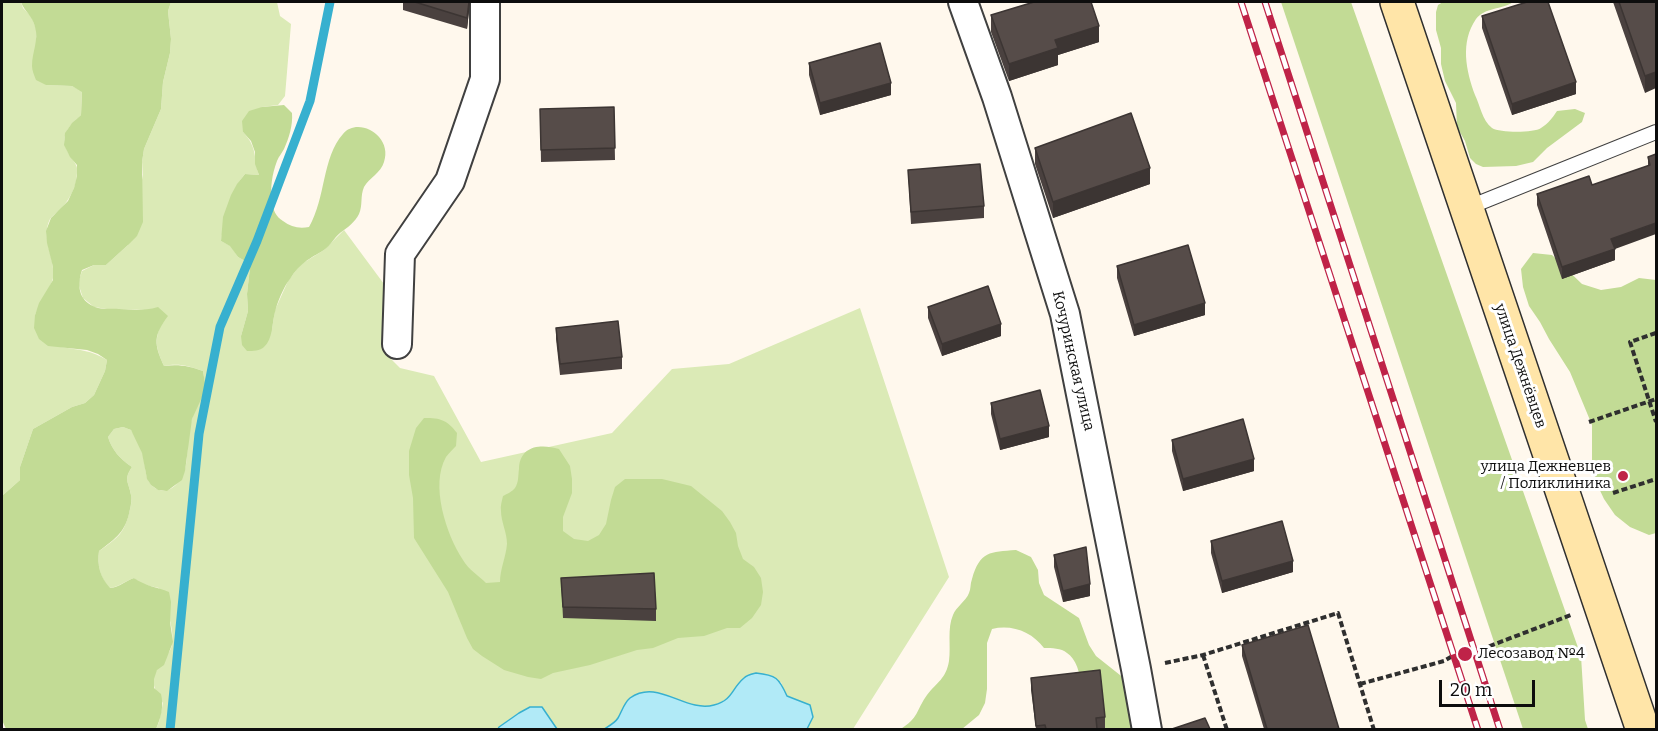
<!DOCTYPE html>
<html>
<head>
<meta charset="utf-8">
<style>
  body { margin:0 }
  #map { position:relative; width:1658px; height:731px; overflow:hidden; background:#fff8ed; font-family:Bitter,serif }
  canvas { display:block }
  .frame { position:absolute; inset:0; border:3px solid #0d0d0d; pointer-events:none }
  .scale { position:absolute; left:1439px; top:680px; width:96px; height:27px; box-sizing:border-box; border:3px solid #0d0d0d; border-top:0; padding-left:8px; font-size:18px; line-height:21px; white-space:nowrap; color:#0d0d0d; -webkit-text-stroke:4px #fff; paint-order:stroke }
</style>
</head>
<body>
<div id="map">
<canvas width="1658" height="731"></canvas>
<div class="frame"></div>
<div class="scale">20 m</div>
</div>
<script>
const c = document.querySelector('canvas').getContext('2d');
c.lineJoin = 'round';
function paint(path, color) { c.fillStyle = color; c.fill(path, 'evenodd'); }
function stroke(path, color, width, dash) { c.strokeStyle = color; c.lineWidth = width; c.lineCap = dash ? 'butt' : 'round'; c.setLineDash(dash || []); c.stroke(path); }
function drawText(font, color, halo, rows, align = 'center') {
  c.font = font + ' Bitter,serif'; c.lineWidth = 6; c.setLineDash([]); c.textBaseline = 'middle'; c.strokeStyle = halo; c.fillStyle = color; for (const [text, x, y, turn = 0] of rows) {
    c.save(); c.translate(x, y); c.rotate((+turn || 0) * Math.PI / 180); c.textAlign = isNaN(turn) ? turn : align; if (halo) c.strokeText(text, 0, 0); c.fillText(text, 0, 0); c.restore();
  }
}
paint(new Path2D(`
  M 2,2 L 21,2 L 23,8 L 32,17 L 36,29 L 36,41 L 46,85 L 72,86 L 82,91 L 81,115 C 66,128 58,139 71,157 C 75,164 78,165 77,173 C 77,187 69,200 60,210 C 56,213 52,216 50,219 C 40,239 56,258 53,278 C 52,285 39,305 35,315 L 61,347 C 79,350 91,350 107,360 L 105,371 L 94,395 L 85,403 L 72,407 L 33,429 L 20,467 L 20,480 L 2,496 Z
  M 171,2 L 277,2 L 280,16 L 291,24 L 285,96 L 278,105 L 262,107 L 243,132 C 258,148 253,157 259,175 L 245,174 C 229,193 225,217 221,241 L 231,246 L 238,257 L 245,261 L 250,267 L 247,294 L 248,311 L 241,336 L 272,329 L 275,310 L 288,281 L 300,265 L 324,250 L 344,230 L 384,284 L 384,352 L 400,368 L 434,376 L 481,462 L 612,433 L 672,369 L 729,364 L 860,308 L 949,577 L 853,729 L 807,729 L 813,717 L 810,705 L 786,696 L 781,682 C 764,687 746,691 730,697 C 721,701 714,708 704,708 C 690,707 669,695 653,692 L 622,709 L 617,720 L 604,729 L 557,729 L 542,707 C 523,707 514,716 499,727 L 498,729 L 156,729 L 159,722 L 163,703 C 151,685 150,678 163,660 C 167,655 171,651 172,644 C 175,626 164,605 159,588 L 141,584 L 134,578 C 125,581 119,587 109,588 C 100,577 97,565 99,551 C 118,538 125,533 130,509 C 131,505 132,500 131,495 C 129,482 123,480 132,467 C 120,459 112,450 108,437 L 114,429 L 123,427 L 131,430 C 136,437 140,446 143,455 C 146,466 144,481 155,488 C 168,497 182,482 185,469 C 189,453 186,435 192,419 C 198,398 208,396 203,371 C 189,366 179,363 164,366 C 157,350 154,343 160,326 L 145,310 L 107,309 L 94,307 L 83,298 L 78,283 L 82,271 L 94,265 L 106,265 L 128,245 L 143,175 L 142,162 L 144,149 L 161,109 L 163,82 L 170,53 L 171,39 L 168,11 Z`), '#dbeab6');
paint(new Path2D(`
  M 21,2 L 171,2 L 168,11 L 171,39 L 170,53 L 163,82 L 161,109 L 144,149 L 142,162 L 143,222 L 137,236 L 128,245 L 106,265 L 94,265 L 82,270 C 77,285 78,300 95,307 C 103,310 112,308 119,309 C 133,310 144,311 158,307 L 168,316 C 153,336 154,344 164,366 C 179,364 189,366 203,371 L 205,383 L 204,393 L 192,419 L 185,471 L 182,480 L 167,491 L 158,490 L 151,485 L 147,479 L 142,453 L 131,430 L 123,427 L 114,429 L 108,437 C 112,450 120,459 132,467 C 123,480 129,482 131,495 C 132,499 131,505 130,509 C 126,532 116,538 99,551 C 97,565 100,577 110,588 C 120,587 125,581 134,578 C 145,586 157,587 169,592 L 171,602 L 170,622 L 173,642 L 164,665 L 157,670 L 154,679 L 154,688 L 161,694 C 164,706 161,718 156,729 L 6,729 L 2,720 L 2,496 L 20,480 L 20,467 L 33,429 L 72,407 L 85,403 L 94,395 L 105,371 L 107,360 L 98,354 L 87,350 L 48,346 L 39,339 L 34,328 L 35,315 L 39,303 L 53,280 L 53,267 L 47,243 L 46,231 L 51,218 L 68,201 L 74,188 L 77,176 L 77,165 L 70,157 L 64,145 L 65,133 L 72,123 L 81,115 L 82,92 L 72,86 L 46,85 L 36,80 C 34,75 32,70 32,66 C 32,52 39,40 35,27 C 33,16 24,11 21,2 Z
  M 1281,2 L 1351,2 L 1581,656 L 1585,720 L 1588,729 L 1523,729 Z
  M 1443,2 L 1513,2 C 1502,10 1485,7 1476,19 C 1460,42 1466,71 1475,95 C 1480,105 1482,120 1492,128 C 1500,133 1534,133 1541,128 C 1548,124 1553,117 1557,111 L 1575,109 L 1585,113 L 1582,122 L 1547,148 L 1533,162 L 1516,166 L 1483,167 L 1476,164 L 1470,158 L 1465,141 L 1457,127 L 1456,103 L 1445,81 L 1441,64 L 1441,48 L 1436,30 L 1436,12 L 1438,5 Z
  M 284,105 L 292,113 C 293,125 289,138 284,149 C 282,153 279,156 277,161 C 272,174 270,188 272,202 C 273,210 276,217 283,221 C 291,227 299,229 309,227 C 326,198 322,157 343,134 C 358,116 393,136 384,162 C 381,173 369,178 364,187 C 360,196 363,205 359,214 C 355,222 347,228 340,233 C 334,238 331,245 324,250 C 309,259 300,263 290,279 C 284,286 277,303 275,312 C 272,323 273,339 264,347 C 260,351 253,351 247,351 L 242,345 L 241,336 L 248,311 L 247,294 L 250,267 L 245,261 L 238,257 L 230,246 L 221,241 L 223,217 L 231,195 L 237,184 L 245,174 L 259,175 L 255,164 L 255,152 L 251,141 L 243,132 L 242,121 L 249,111 L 262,107 Z
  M 1533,253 L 1552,255 L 1582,284 L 1601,290 L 1621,287 L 1639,278 L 1656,280 L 1656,533 L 1649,535 L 1630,527 L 1615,515 L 1604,499 L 1596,482 L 1592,463 L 1592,425 L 1570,372 L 1549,339 L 1540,322 L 1529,306 L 1523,287 L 1521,269 Z
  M 424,418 C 441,418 447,420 457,433 L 456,446 C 453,449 449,453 446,457 C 430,485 446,534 463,560 C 468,569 479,576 486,583 L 500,582 C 500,569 506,557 507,544 C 507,532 501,522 501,511 C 500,506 502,501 503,496 C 507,494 513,491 515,488 C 519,482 518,475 519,469 C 520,445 541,444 559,449 L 570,466 L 572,479 L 572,493 L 563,517 L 563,531 L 574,539 L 588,541 L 599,535 L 606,524 L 611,500 L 615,487 L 625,479 L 662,479 L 691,486 L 722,511 L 730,522 L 736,533 L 738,546 L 743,559 L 754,567 L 761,578 L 763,592 L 761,605 L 752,618 L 740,628 L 727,628 L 704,636 L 678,638 L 653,648 L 637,650 L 590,665 L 553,673 L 541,679 L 528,677 L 504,670 L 482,656 L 473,649 L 467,638 L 448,592 L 414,538 L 413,498 L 409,475 L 409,451 L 416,428 Z
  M 1016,550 L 1031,557 L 1038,570 L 1039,583 L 1044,595 L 1079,618 L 1089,645 L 1096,656 L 1130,683 L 1143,729 L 1085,729 C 1083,710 1085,664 1067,653 C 1061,648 1052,648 1044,648 C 1032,632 1012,624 992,629 L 987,643 L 987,689 L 985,703 L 979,715 L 962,729 L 899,730 C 920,717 915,712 927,695 C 937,682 946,679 949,661 C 951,645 947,629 953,615 C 956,607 966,601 969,593 C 971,589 970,584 972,579 C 980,551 990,552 1016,550 Z`), '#c2db95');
const water = new Path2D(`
  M 756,673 C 776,675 779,678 787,696 L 810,705 L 813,717 L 807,729 L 604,729 C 609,726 615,723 618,718 C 622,711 624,703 630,698 C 658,678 685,713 714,705 C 733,700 731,689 744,678 C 747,675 752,674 756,673 Z
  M 530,707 L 542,707 L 557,729 L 498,729 L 499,727 L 519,713 Z`);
paint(water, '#b1eaf7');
stroke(water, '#37b0cf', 1.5);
stroke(new Path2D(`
  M 170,730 L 199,434 L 220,327 L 257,241 L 310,101 L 330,2`), '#37b0cf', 9);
const lane = new Path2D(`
  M 1467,208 L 1656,132`);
const street = new Path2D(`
  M 963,2 L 997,97 L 1065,314 L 1136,669 L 1147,730
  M 397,344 L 400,254 L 450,181 L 485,79 L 485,2`);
const secondary = new Path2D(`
  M 1397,2 L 1643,730`);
stroke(lane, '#404040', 16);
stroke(street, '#404040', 32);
stroke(secondary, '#2f2f2f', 36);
stroke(new Path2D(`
  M 1656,333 L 1630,342 L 1656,422
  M 1589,422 L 1656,399
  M 1613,493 L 1656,479
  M 1203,655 L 1227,730
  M 1165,663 L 1203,655 L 1338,613 L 1374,730
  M 1360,684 L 1444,661 L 1454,655 L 1482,649 L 1571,615`), '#2f2f2f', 4, [6, 3]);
stroke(lane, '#fff', 14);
stroke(street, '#fff', 28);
stroke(secondary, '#ffe5a8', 33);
const rail = new Path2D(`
  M 1241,2 L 1478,730
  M 1265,2 L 1500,730`);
stroke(rail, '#bf2348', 7);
stroke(rail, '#fff', 4.5, [14]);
paint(new Path2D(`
  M 403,2 L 470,2 L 467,29 L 403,10 Z
  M 1613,2 L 1656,2 L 1645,93 Z
  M 991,15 L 1099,42 L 1058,55 L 1058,65 L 1009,81 L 991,32 Z
  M 1482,16 L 1576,94 L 1512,115 L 1482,28 Z
  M 809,63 L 891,95 L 820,115 L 809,75 Z
  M 614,107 L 615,160 L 541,162 L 540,109 Z
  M 1035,148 L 1150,184 L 1053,218 L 1035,164 Z
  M 1656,154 L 1615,249 L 1615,260 L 1562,279 L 1537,205 L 1537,194 L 1592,185 L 1648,166 L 1648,157 Z
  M 908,170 L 984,206 L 984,218 L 911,224 Z
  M 1117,266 L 1205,315 L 1134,336 L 1117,278 Z
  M 928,307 L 1001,336 L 942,356 L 928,318 Z
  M 556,328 L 622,357 L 622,369 L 560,375 L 556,339 Z
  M 991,403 L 1049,437 L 1000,450 L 991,414 Z
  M 1172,440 L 1254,471 L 1183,491 L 1172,451 Z
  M 1211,541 L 1293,572 L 1222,593 L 1211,553 Z
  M 1054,555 L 1090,596 L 1063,602 L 1054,567 Z
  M 561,578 L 656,609 L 656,621 L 563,618 Z
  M 1242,645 L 1339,729 L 1264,729 L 1242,656 Z
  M 1031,678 L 1105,717 L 1105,728 L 1097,729 L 1036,729 L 1031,690 Z`), '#4a413f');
paint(new Path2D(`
  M 469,2 L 470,2 L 467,29 L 467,18 Z
  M 1099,26 L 1099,42 L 1058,55 L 1058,65 L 1009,81 L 1009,64 L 1055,40 Z
  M 1656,72 L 1656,88 L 1645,93 L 1645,76 Z
  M 1576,82 L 1576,94 L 1512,115 L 1512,104 Z
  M 891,83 L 891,95 L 820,115 L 820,103 Z
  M 1150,168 L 1150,184 L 1053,218 L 1053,202 Z
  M 1656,223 L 1656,234 L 1615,249 L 1615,260 L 1562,279 L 1562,267 L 1611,239 Z
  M 1205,303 L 1205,315 L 1134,336 L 1134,325 Z
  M 1001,324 L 1001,336 L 942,356 L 942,344 Z
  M 1049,426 L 1049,437 L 1000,450 L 1000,439 Z
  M 1254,459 L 1254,471 L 1183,491 L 1183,479 Z
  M 1293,561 L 1293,572 L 1222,593 L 1222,581 Z
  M 1090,584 L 1090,596 L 1063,602 L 1063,591 Z`), '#3c3533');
const building = new Path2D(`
  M 415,2 L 469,2 L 467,18 Z
  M 1034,2 L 1091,2 L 1099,26 L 1055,40 L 1058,48 L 1009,64 L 991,15 Z
  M 1527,2 L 1548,2 L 1576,82 L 1512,104 L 1482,16 Z
  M 1619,2 L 1656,2 L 1656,72 L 1645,76 Z
  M 880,43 L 891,83 L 820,103 L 809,63 Z
  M 614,107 L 615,148 L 541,150 L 540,109 Z
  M 1131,113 L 1150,168 L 1053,202 L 1035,148 Z
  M 1656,154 L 1656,223 L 1611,239 L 1615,249 L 1562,267 L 1537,194 L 1589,176 L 1592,185 L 1650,165 L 1648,157 Z
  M 980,164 L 984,206 L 911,212 L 908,170 Z
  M 1188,245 L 1205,303 L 1134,325 L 1117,266 Z
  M 988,286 L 1001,324 L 942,344 L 928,307 Z
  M 618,321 L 622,357 L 560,364 L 556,328 Z
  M 1040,390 L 1049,426 L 1000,439 L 991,403 Z
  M 1243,419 L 1254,459 L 1183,479 L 1172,440 Z
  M 1282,521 L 1293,561 L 1222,581 L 1211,541 Z
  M 1086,547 L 1090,584 L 1063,591 L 1054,555 Z
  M 654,573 L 656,609 L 563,607 L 561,578 Z
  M 1308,625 L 1339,729 L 1267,729 L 1242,645 Z
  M 1100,670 L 1105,717 L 1096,718 L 1097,729 L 1046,729 L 1045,725 L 1036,726 L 1031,678 Z
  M 1205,718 L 1210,729 L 1172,729 Z`);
paint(building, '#564c49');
stroke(building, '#3c3533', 1.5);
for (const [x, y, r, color] of [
  [1623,476,6,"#bf2348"],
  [1465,654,8,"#bf2348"]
]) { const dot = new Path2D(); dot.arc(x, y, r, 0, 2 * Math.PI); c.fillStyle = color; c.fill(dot); stroke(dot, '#fff', 2); }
drawText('15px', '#0d0d0d', '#fff', [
  ["Кочуринская улица",1073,361,77],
  ["улица Дежнёвцев",1520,366,71]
]);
drawText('15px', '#0d0d0d', '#fff', [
  ["улица Дежневцев",1611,467],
  ["/ Поликлиника",1611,484],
  ["Лесозавод №4",1478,654,"left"]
], 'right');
</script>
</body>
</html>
